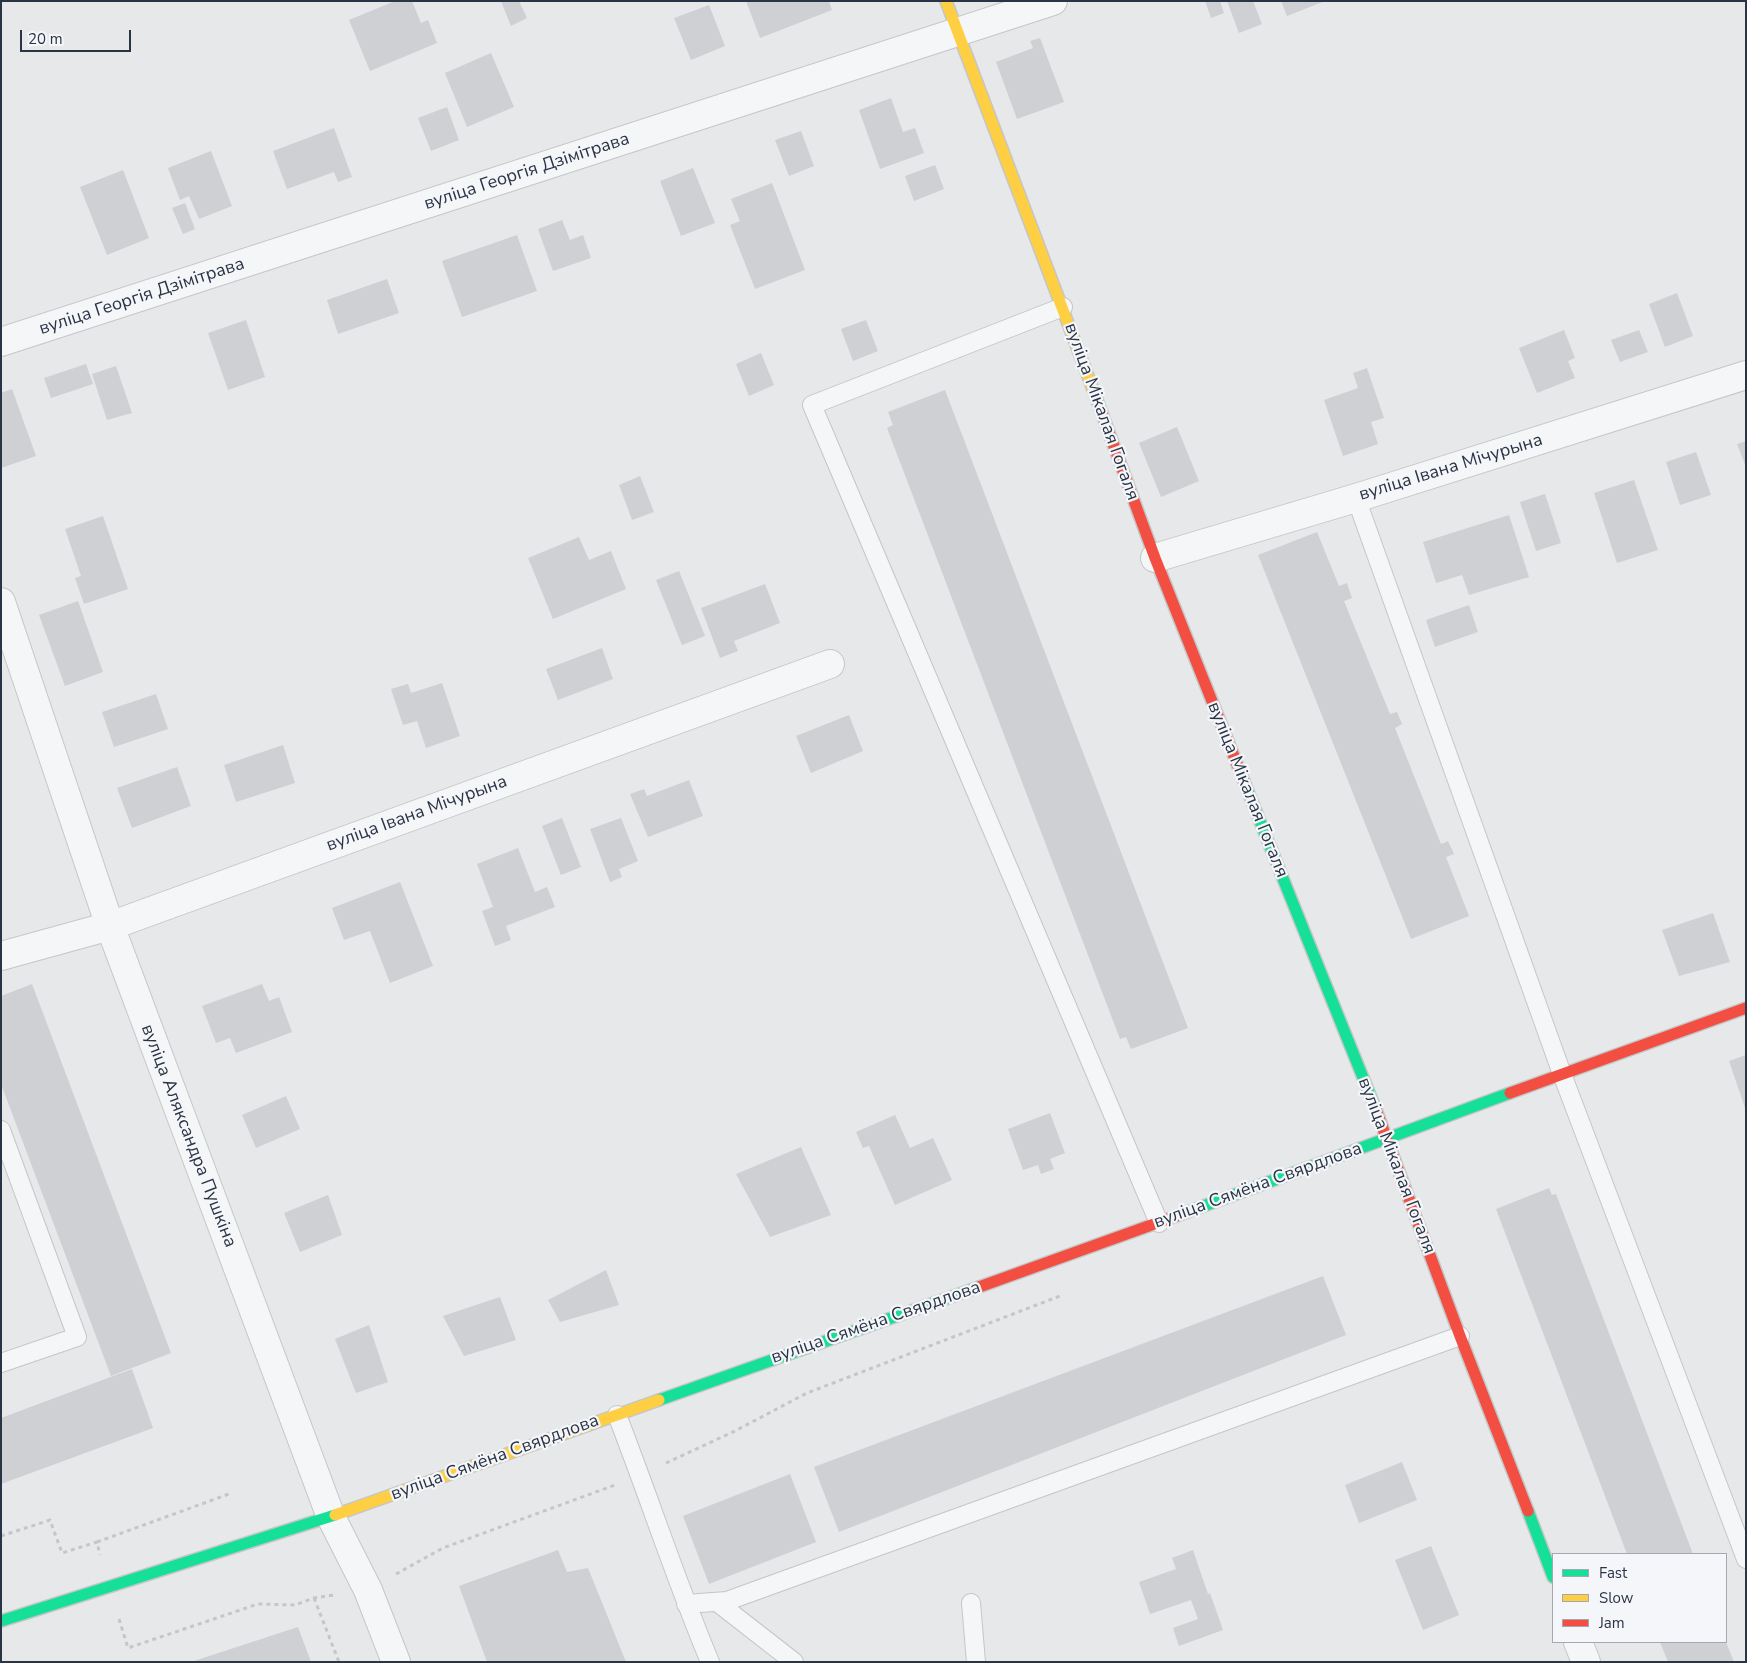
<!DOCTYPE html>
<html>
<head>
<meta charset="utf-8">
<style>
  body { margin:0 }
  #map { position:relative; width:1747px; height:1663px; overflow:hidden; background:#e6e8ea; font-family:"Nunito Sans",sans-serif }
  canvas { display:block }
  .frame { position:absolute; inset:0; border:2px solid #2b3445; pointer-events:none }
  .legend { position:absolute; left:1552px; top:1553px; width:175px; height:90px; box-sizing:border-box; background:#f4f6f9; border:1px solid #a4a8b1; margin:0; padding:6px 9px; list-style:none; font-size:15px; color:#2b3445 }
  .legend li { display:flex; align-items:center; gap:10px; height:25px }
  .legend b { width:25px; border:1px solid #a4a8b1 }
  .scale { position:absolute; left:20px; top:30px; width:111px; height:22px; box-sizing:border-box; border:2px solid #2b3445; border-top:0; padding-left:6px; font-size:15px; line-height:18px; white-space:nowrap; color:#2b3445; -webkit-text-stroke:4px #f4f6f9; paint-order:stroke }
</style>
</head>
<body>
<div id="map">
<canvas width="1747" height="1663"></canvas>
<div class="frame"></div>
<ul class="legend">
<li><b style="height:6px;background:#16e098"></b>Fast</li>
<li><b style="height:6px;background:#ffcf43"></b>Slow</li>
<li><b style="height:6px;background:#f24e42"></b>Jam</li>
</ul>
<div class="scale">20 m</div>
</div>
<script>
const c = document.querySelector('canvas').getContext('2d');
c.lineJoin = 'round';
function paint(path, color) { c.fillStyle = color; c.fill(path, 'evenodd'); }
function stroke(path, color, width, dash) { c.strokeStyle = color; c.lineWidth = width; c.lineCap = dash ? 'butt' : 'round'; c.setLineDash(dash || []); c.stroke(path); }
function drawText(font, color, halo, rows, align = 'center') {
  c.font = font + ' "Nunito Sans",sans-serif'; c.lineWidth = 4.5; c.setLineDash([]); c.textBaseline = 'middle'; c.strokeStyle = halo; c.fillStyle = color; for (const [text, x, y, turn = 0] of rows) {
    c.save(); c.translate(x, y); c.rotate((+turn || 0) * Math.PI / 180); c.textAlign = isNaN(turn) ? turn : align; if (halo) c.strokeText(text, 0, 0); c.fillText(text, 0, 0); c.restore();
  }
}
paint(new Path2D(`
  M 395,1 L 412,1 L 421,23 L 428,20 L 437,43 L 370,71 L 349,20 Z
  M 501,1 L 519,1 L 527,18 L 511,26 Z
  M 746,1 L 829,1 L 832,10 L 760,38 Z
  M 1205,1 L 1220,1 L 1224,13 L 1211,18 Z
  M 1227,1 L 1253,1 L 1262,24 L 1239,33 Z
  M 1281,1 L 1325,1 L 1287,16 Z
  M 709,5 L 725,46 L 691,60 L 674,18 Z
  M 1040,38 L 1064,102 L 1017,119 L 996,62 L 1033,48 L 1030,41 Z
  M 491,53 L 514,107 L 467,127 L 445,73 Z
  M 891,98 L 903,132 L 915,128 L 924,153 L 880,169 L 859,110 Z
  M 447,107 L 459,140 L 431,151 L 418,118 Z
  M 334,128 L 352,177 L 338,182 L 334,172 L 287,189 L 273,151 Z
  M 801,131 L 814,166 L 789,176 L 775,140 Z
  M 211,151 L 232,206 L 199,219 L 189,196 L 180,200 L 168,168 Z
  M 935,165 L 944,189 L 914,201 L 905,176 Z
  M 693,168 L 715,223 L 681,236 L 660,181 Z
  M 123,170 L 149,238 L 107,255 L 80,187 Z
  M 772,183 L 805,270 L 755,289 L 730,225 L 740,221 L 731,199 Z
  M 185,203 L 195,229 L 183,234 L 172,208 Z
  M 562,220 L 570,240 L 583,235 L 591,258 L 553,271 L 538,229 Z
  M 517,235 L 537,291 L 462,317 L 442,261 Z
  M 387,279 L 399,313 L 338,334 L 327,300 Z
  M 1677,293 L 1693,336 L 1665,347 L 1649,304 Z
  M 246,320 L 265,377 L 228,390 L 208,333 Z
  M 866,320 L 878,351 L 853,361 L 841,329 Z
  M 1564,330 L 1575,358 L 1568,361 L 1575,378 L 1537,393 L 1519,348 Z
  M 1639,330 L 1648,352 L 1620,362 L 1611,340 Z
  M 761,353 L 774,385 L 749,396 L 736,364 Z
  M 86,364 L 93,384 L 51,398 L 44,378 Z
  M 116,366 L 132,413 L 107,420 L 92,374 Z
  M 1367,368 L 1384,418 L 1371,422 L 1378,444 L 1343,456 L 1324,400 L 1358,388 L 1353,373 Z
  M 12,389 L 36,456 L 1,468 L 1,393 Z
  M 945,390 L 1188,1028 L 1131,1049 L 1126,1037 L 1120,1039 L 887,428 L 893,425 L 888,412 Z
  M 1177,427 L 1199,481 L 1161,497 L 1139,443 Z
  M 1746,441 L 1746,467 L 1737,444 Z
  M 1696,452 L 1711,495 L 1680,505 L 1666,462 Z
  M 640,476 L 654,512 L 632,520 L 619,485 Z
  M 1634,480 L 1658,550 L 1617,563 L 1594,493 Z
  M 1545,494 L 1561,543 L 1536,551 L 1520,502 Z
  M 1509,515 L 1529,577 L 1469,595 L 1462,575 L 1436,583 L 1423,542 Z
  M 103,516 L 128,589 L 84,604 L 75,578 L 81,576 L 65,529 Z
  M 1317,532 L 1339,586 L 1347,583 L 1352,598 L 1344,601 L 1390,714 L 1397,712 L 1402,724 L 1395,728 L 1441,844 L 1448,841 L 1454,854 L 1446,857 L 1469,916 L 1411,939 L 1258,555 Z
  M 579,537 L 589,560 L 611,551 L 626,589 L 553,619 L 528,558 Z
  M 679,571 L 705,636 L 682,645 L 656,580 Z
  M 765,584 L 780,623 L 734,641 L 738,651 L 720,658 L 701,608 Z
  M 78,601 L 103,672 L 65,686 L 39,615 Z
  M 1469,605 L 1478,632 L 1435,647 L 1426,620 Z
  M 602,648 L 613,679 L 558,700 L 546,669 Z
  M 442,683 L 460,736 L 426,748 L 417,721 L 403,725 L 391,689 L 408,684 L 411,693 Z
  M 156,694 L 168,729 L 114,747 L 102,712 Z
  M 849,715 L 863,751 L 811,773 L 796,736 Z
  M 283,745 L 295,783 L 236,802 L 224,765 Z
  M 177,767 L 191,806 L 132,828 L 117,788 Z
  M 689,780 L 703,816 L 648,837 L 630,794 L 644,789 L 647,796 Z
  M 562,818 L 581,867 L 561,875 L 542,826 Z
  M 621,818 L 638,861 L 619,869 L 622,877 L 610,882 L 590,829 Z
  M 518,848 L 535,892 L 547,887 L 555,907 L 506,926 L 511,940 L 495,946 L 482,911 L 493,907 L 477,864 Z
  M 400,882 L 433,966 L 390,983 L 370,931 L 344,940 L 332,908 Z
  M 1713,913 L 1730,962 L 1679,976 L 1662,930 Z
  M 32,984 L 171,1353 L 111,1376 L 1,1084 L 1,996 Z
  M 262,984 L 269,1001 L 279,997 L 292,1032 L 236,1053 L 230,1038 L 216,1043 L 202,1006 Z
  M 1746,1055 L 1746,1108 L 1745,1108 L 1729,1061 Z
  M 286,1096 L 300,1129 L 256,1148 L 242,1115 Z
  M 1050,1113 L 1065,1153 L 1050,1159 L 1054,1169 L 1041,1174 L 1038,1165 L 1023,1170 L 1008,1129 Z
  M 895,1115 L 910,1148 L 933,1138 L 952,1180 L 895,1205 L 869,1146 L 863,1148 L 856,1132 Z
  M 801,1147 L 831,1215 L 770,1237 L 736,1174 Z
  M 1549,1188 L 1552,1195 L 1556,1194 L 1693,1554 L 1627,1554 L 1496,1209 Z
  M 328,1195 L 342,1235 L 300,1252 L 284,1213 Z
  M 606,1270 L 619,1305 L 560,1322 L 548,1300 Z
  M 1323,1276 L 1346,1335 L 839,1532 L 814,1467 Z
  M 500,1297 L 516,1340 L 464,1356 L 443,1316 Z
  M 369,1325 L 388,1382 L 356,1393 L 335,1339 Z
  M 132,1369 L 153,1428 L 1,1484 L 1,1418 Z
  M 1402,1462 L 1417,1500 L 1359,1523 L 1345,1485 Z
  M 790,1474 L 816,1542 L 709,1584 L 683,1516 Z
  M 1431,1546 L 1459,1615 L 1423,1630 L 1395,1560 Z
  M 558,1550 L 567,1572 L 588,1568 L 626,1662 L 487,1662 L 459,1586 Z
  M 1193,1550 L 1208,1594 L 1210,1593 L 1223,1630 L 1179,1646 L 1173,1628 L 1198,1619 L 1191,1600 L 1150,1614 L 1139,1582 L 1176,1569 L 1172,1558 Z
  M 298,1627 L 311,1662 L 194,1662 L 194,1661 Z
  M 1660,1642 L 1726,1642 L 1734,1662 L 1668,1662 Z`), '#ced0d3');
const lane = new Path2D(`
  M 1063,307 L 812,405 L 1159,1223
  M 1356,498 L 1562,1074 L 1746,1559
  M 1,1130 L 77,1337 L 1,1363
  M 617,1415 C 649,1497 676,1581 710,1662
  M 717,1602 L 794,1662
  M 971,1603 L 976,1662
  M 686,1604 L 727,1601 L 1460,1336`);
const street = new Path2D(`
  M 1,342 L 1053,1
  M 1155,558 L 1356,498 L 1746,375
  M 1,602 L 110,926 L 331,1517 L 368,1590 L 396,1662
  M 1,956 L 110,926 L 830,664
  M 1578,1642 L 1586,1662`);
const fast = new Path2D(`
  M 1245,784 L 1376,1110
  M 1182,1214 L 1510,1093
  M 659,1400 L 979,1287
  M 1528,1511 L 1553,1577
  M 1,1621 L 335,1515`);
const slow = new Path2D(`
  M 946,1 L 1097,400
  M 335,1515 L 659,1400`);
const jam = new Path2D(`
  M 1097,400 L 1155,558 L 1245,784
  M 1510,1093 L 1746,1008
  M 1376,1110 L 1460,1336 L 1528,1511
  M 979,1287 L 1182,1214`);
stroke(lane, '#c4c6c8', 20);
stroke(street, '#c4c6c8', 30);
stroke(fast, '#c4c6c8', 14);
stroke(slow, '#c4c6c8', 14);
stroke(jam, '#c4c6c8', 14);
stroke(new Path2D(`
  M 666,1463 L 735,1431 L 807,1393 L 1060,1296
  M 1,1536 L 50,1520 L 62,1553 L 97,1542 L 100,1555
  M 97,1542 L 229,1494
  M 396,1574 L 443,1548 L 615,1485
  M 314,1598 L 339,1662
  M 119,1619 L 128,1648 L 258,1604 L 295,1605 L 314,1598 L 334,1595`), '#c5c6ca', 3, [4, 4]);
stroke(lane, '#f5f6f7', 18);
stroke(street, '#f5f6f7', 28);
stroke(fast, '#16e098', 11);
stroke(slow, '#ffcf43', 11);
stroke(jam, '#f24e42', 11);
drawText('18px', '#2b3445', '#f4f6f9', [
  ["вуліца Георгія Дзімітрава",527,172,-18],
  ["вуліца Георгія Дзімітрава",142,297,-18],
  ["вуліца Мікалая Гогаля",1101,412,70],
  ["вуліца Івана Мічурына",1451,468,-17],
  ["вуліца Мікалая Гогаля",1247,790,68],
  ["вуліца Івана Мічурына",417,814,-20],
  ["вуліца Аляксандра Пушкіна",188,1136,69],
  ["вуліца Мікалая Гогаля",1396,1166,69],
  ["вуліца Сямёна Свярдлова",1258,1186,-20],
  ["вуліца Сямёна Свярдлова",876,1323,-19],
  ["вуліца Сямёна Свярдлова",495,1458,-20]
]);
</script>
</body>
</html>
